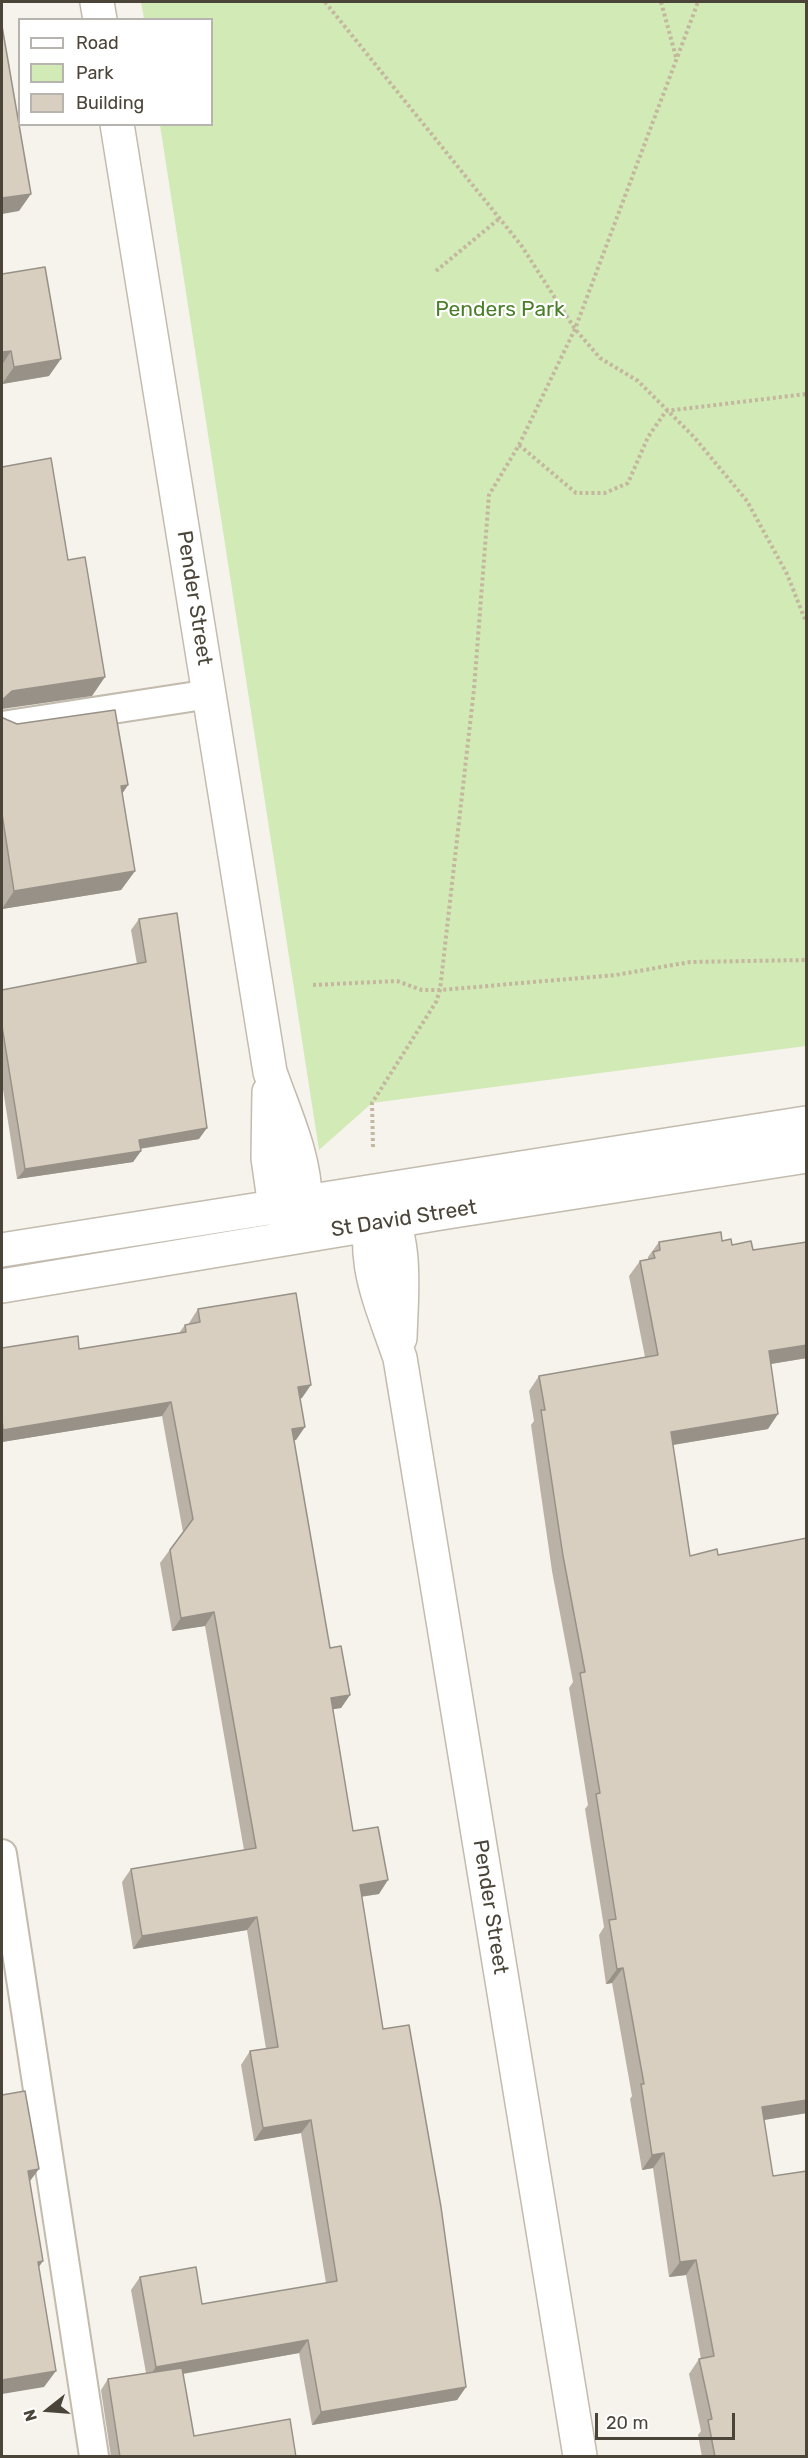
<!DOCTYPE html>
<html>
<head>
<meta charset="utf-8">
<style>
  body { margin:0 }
  #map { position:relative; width:808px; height:2458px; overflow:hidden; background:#f6f3ec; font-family:Rubik,sans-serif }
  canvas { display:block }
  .frame { position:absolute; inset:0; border:3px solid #4b4439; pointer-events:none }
  .legend { position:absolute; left:18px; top:18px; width:195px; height:108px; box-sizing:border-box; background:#fff; border:2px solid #b7b4b0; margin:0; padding:8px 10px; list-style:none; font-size:18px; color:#4b4439 }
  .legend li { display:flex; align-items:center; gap:12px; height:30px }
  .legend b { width:30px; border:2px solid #b7b4b0 }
  .north { position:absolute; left:18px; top:2380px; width:60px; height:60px; -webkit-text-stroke:4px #fff; paint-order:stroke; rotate:253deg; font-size:16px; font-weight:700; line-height:24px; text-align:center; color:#4b4439 }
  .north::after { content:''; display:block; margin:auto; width:21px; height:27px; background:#4b4439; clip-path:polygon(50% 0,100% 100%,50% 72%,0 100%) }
  .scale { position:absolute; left:595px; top:2413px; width:140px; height:27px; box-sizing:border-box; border:3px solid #4b4439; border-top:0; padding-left:8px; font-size:18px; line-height:21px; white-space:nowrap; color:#4b4439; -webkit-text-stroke:4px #fff; paint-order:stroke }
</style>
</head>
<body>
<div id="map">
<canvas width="808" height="2458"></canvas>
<div class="frame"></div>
<ul class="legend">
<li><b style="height:8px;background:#fff"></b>Road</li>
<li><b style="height:16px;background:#d2eab5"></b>Park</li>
<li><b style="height:16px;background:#d8cfc1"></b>Building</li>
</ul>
<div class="north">N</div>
<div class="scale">20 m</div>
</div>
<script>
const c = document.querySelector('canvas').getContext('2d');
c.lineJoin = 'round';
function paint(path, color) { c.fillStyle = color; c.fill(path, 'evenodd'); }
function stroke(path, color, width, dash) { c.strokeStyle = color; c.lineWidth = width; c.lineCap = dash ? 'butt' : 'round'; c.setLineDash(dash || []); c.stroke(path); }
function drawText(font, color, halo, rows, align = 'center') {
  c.font = font + ' Rubik,sans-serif'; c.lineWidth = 4.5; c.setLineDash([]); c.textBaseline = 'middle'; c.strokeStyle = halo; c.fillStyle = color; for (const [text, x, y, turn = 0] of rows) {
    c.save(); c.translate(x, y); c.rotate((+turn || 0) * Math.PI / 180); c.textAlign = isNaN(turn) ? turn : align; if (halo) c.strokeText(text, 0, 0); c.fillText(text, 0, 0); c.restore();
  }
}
paint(new Path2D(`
  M 141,2 L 806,2 L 806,1046 L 372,1103 L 319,1150 L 160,125 L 212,124 L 212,20 L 144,19 Z`), '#d2eab5');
const service = new Path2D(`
  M 2,726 L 210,694
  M 2,1854 L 94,2456`);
const minor = new Path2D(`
  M 97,2 L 100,20
  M 117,124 L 270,1072 C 284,1113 306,1158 305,1202 C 305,1213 299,1227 296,1237
  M 269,1092 L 268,1158 L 274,1200 L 289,1225
  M 374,1191 C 361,1264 377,1291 400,1358 L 580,2456
  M 382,1202 C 409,1233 401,1299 400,1338
  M 2,1250 L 806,1123
  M 2,1286 L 447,1212 L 806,1156`);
stroke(service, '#c2bbae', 32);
stroke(minor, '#c2bbae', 36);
stroke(new Path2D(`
  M 325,2 L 521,245 L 575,329 L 600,358 L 638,381 L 694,437 L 747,501 L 787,574 L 806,622
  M 661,2 L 676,57
  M 436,271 L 500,218
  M 519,445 L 575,329 L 698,2
  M 313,985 L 397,981 L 422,990 L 440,990 L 616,975 L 690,962 L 806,960
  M 373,1147 L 372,1103 L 436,1002 L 440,990 L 474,689 L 489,495 L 519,445 L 576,493 L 605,493 L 628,483 L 648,437 L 666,411 L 806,394`), '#c4b79f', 4, [3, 3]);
stroke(service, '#fff', 28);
stroke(minor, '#fff', 33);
paint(new Path2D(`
  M 2,274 L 49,376 L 2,384 Z
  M 2,716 L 3,718 L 128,785 L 122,794 L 135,871 L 121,890 L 2,909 Z
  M 139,919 L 199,1139 L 140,1149 L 141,1151 L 133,1162 L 17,1179 L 2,1083 L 2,990 L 137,964 L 131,930 Z
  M 722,1241 L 732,1245 L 753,1250 L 807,1242 L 807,1358 L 771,1364 L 768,1429 L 673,1445 L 690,1556 L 718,1555 L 807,1538 L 807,2113 L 764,2120 L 807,2457 L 702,2457 L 698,2435 L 701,2431 L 689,2374 L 699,2359 L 701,2359 L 686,2275 L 669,2277 L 653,2168 L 642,2170 L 630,2099 L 632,2096 L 612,1983 L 606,1984 L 599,1935 L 604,1927 L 585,1809 L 588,1805 L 569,1688 L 573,1682 L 552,1571 L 531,1425 L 534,1421 L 529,1391 L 539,1376 L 645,1357 L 629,1276 L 640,1261 L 648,1259 L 648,1257 L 659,1242 Z
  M 198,1309 L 302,1398 L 300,1399 L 296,1440 L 294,1440 L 330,1648 L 350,1695 L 341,1708 L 333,1709 L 353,1831 L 379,1894 L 361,1897 L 383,2029 L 466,2387 L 457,2400 L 312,2425 L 299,2353 L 183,2374 L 194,2436 L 296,2457 L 111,2457 L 101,2390 L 108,2379 L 146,2373 L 131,2290 L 140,2277 L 202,2304 L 326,2283 L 301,2133 L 254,2141 L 241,2065 L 250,2051 L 266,2049 L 247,1930 L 133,1949 L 122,1882 L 131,1869 L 244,1850 L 205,1626 L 172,1631 L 160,1563 L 183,1532 L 162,1416 L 2,1442 L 2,1348 L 79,1349 L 179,1333 L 185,1325 L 189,1324 L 189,1323 Z`), '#bab2a6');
paint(new Path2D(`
  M 31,194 L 19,211 L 2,214 L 2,198 Z
  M 11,351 L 2,365 L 2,352 Z
  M 61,359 L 49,376 L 2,384 L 14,367 Z
  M 105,677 L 92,696 L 2,709 L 2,700 L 12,691 Z
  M 128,785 L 115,804 L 121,786 Z
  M 135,871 L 121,890 L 2,909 L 14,891 Z
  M 207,1128 L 199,1139 L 131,1150 L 139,1140 Z
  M 141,1151 L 133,1162 L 17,1179 L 25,1169 Z
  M 807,1345 L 807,1358 L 758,1366 L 769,1351 Z
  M 311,1385 L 302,1398 L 288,1400 L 298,1387 Z
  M 171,1402 L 162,1416 L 2,1442 L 2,1432 L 3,1430 Z
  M 778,1414 L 768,1429 L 660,1447 L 671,1432 Z
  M 305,1427 L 296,1440 L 283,1443 L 292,1429 Z
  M 214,1612 L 205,1626 L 172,1631 L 181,1618 Z
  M 350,1695 L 341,1708 L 322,1711 L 331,1698 Z
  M 388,1880 L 379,1894 L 350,1898 L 360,1885 Z
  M 257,1917 L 247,1930 L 133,1949 L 142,1936 Z
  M 623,1968 L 612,1983 L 606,1984 L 617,1969 Z
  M 807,2100 L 807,2113 L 751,2122 L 762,2107 Z
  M 311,2120 L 301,2133 L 254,2141 L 263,2128 Z
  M 664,2153 L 653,2168 L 642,2170 L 652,2155 Z
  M 39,2169 L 27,2185 L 28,2171 Z
  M 696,2260 L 686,2275 L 669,2277 L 680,2262 Z
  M 43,2261 L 32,2277 L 38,2262 Z
  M 308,2340 L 299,2353 L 147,2380 L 156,2367 Z
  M 56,2371 L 44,2387 L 2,2394 L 2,2380 Z
  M 466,2387 L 457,2400 L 312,2425 L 321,2412 Z`), '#979187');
const building = new Path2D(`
  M 2,26 L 31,194 L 2,198 Z
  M 45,267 L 61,359 L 14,367 L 11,351 L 2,352 L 2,274 Z
  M 51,458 L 68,560 L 85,557 L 105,677 L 12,691 L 2,700 L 2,467 Z
  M 115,710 L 128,785 L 121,786 L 135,871 L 14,891 L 2,814 L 2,716 L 3,718 L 17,724 Z
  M 177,913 L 207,1128 L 139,1140 L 141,1151 L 25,1169 L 2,1026 L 2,990 L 146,962 L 139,919 Z
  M 721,1232 L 722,1241 L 731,1239 L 732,1245 L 751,1241 L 753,1250 L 807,1242 L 807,1345 L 769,1351 L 778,1414 L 671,1432 L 690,1556 L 717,1549 L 718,1555 L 807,1538 L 807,2100 L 762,2107 L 773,2176 L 807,2171 L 807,2457 L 715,2457 L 708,2420 L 712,2419 L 699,2359 L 714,2356 L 696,2260 L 680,2262 L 664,2153 L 652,2155 L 641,2084 L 644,2084 L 623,1968 L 617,1969 L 609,1920 L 616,1919 L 596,1794 L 600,1793 L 580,1673 L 585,1672 L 563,1556 L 541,1410 L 545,1410 L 539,1376 L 658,1355 L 640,1261 L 655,1258 L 653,1252 L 660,1250 L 659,1242 Z
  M 296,1293 L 311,1385 L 298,1387 L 305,1427 L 292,1429 L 330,1648 L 341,1646 L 350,1695 L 331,1698 L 353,1831 L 378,1827 L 388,1880 L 360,1885 L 383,2029 L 409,2025 L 441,2207 L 466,2387 L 321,2412 L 308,2340 L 156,2367 L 140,2277 L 196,2267 L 202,2304 L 337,2281 L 311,2120 L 263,2128 L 250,2051 L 278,2047 L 257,1917 L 142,1936 L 131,1869 L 256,1848 L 214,1612 L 181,1618 L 170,1550 L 193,1519 L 171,1402 L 3,1430 L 2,1420 L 2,1348 L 78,1336 L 79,1349 L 186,1332 L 185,1325 L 200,1322 L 198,1309 Z
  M 25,2091 L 39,2169 L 28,2171 L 43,2261 L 38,2262 L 56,2371 L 2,2380 L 2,2095 Z
  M 182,2368 L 194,2436 L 290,2419 L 296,2457 L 120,2457 L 108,2379 Z`);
paint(building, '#d8cfc1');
stroke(building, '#979187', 1.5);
drawText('21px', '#4a7f2a', '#fff', [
  ["Penders Park",500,310]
]);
drawText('21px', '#4b4439', '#fff', [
  ["Pender Street",194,598,81],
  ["St David Street",404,1219,-9],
  ["Pender Street",490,1907,81]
]);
</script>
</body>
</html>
